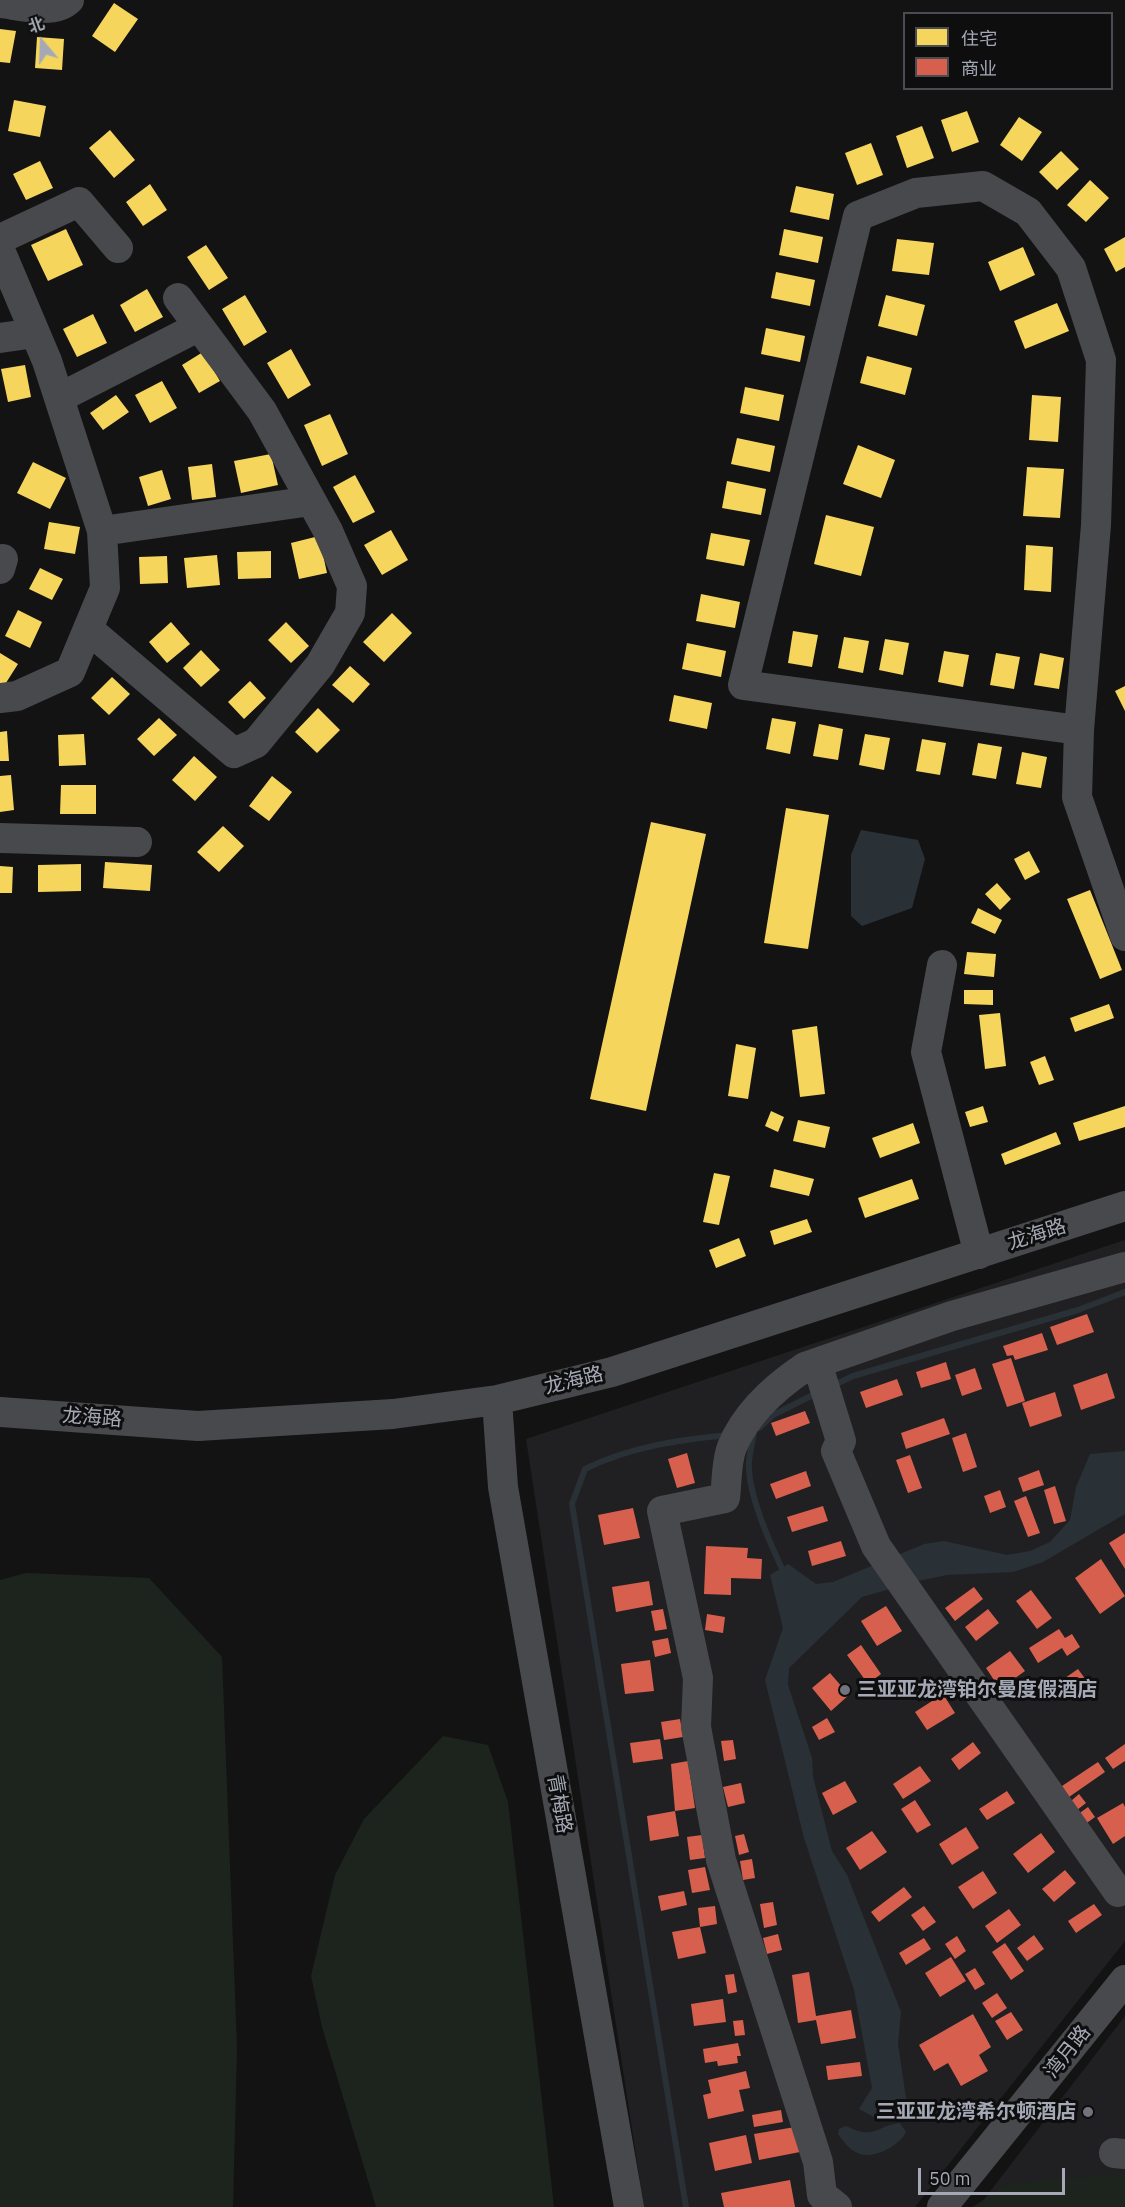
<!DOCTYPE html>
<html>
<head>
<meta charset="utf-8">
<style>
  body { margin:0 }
  #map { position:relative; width:1125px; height:2207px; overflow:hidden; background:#131314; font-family:"IBM Plex Sans","Noto Sans SC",sans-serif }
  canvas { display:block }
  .legend { position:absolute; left:903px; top:12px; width:210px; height:78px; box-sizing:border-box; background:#0e0e0f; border:2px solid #4a4c51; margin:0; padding:8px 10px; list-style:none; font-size:18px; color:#a4a9b5 }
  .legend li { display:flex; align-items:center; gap:12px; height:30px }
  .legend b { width:30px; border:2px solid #4a4c51 }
  .north { position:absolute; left:12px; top:12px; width:60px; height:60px; -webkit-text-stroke:4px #0e0e0f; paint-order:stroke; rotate:341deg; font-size:16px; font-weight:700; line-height:24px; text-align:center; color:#a4a9b5 }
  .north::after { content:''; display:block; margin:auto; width:21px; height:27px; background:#a4a9b5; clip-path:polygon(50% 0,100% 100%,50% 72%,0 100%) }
  .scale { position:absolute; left:918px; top:2168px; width:147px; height:27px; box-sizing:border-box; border:3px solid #a4a9b5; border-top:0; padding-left:8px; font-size:18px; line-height:21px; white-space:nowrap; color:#a4a9b5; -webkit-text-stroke:4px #0e0e0f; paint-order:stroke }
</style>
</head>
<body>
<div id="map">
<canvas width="1125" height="2207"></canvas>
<ul class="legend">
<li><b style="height:16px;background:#f6d55c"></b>住宅</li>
<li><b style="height:16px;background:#d6604d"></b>商业</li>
</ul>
<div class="north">北</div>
<div class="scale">50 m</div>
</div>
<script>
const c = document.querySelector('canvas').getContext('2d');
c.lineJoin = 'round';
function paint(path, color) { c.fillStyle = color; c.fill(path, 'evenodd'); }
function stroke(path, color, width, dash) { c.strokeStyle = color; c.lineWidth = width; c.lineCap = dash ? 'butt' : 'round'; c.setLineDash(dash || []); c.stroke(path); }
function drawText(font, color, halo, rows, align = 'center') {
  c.font = font + ' "IBM Plex Sans","Noto Sans SC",sans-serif'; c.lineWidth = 6; c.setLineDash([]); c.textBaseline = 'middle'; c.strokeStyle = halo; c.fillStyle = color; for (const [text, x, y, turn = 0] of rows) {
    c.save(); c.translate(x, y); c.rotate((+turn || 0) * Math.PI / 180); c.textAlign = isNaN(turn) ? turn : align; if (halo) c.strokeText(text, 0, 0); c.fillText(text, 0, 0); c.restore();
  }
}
paint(new Path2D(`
  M 1125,1240 L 1125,1941 L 915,2207 L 644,2207 L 526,1439 Z
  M 1125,2016 L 1125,2207 L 978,2207 Z`), '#202022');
paint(new Path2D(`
  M 26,1573 L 149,1578 L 222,1657 L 237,2048 L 233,2207 L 0,2207 L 0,1580 Z
  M 443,1736 L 488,1745 L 508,1802 L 554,2207 L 376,2207 L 322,2027 L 311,1976 L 335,1875 L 364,1819 Z
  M 1125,2173 L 1125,2207 L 973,2207 L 1007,2184 Z`), '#1d241e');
paint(new Path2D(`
  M 861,830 L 918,840 L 925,859 L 912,908 L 862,926 L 851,916 L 851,855 Z
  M 1125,1451 L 1125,1514 L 1043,1562 L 1013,1572 L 947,1575 L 918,1581 L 862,1597 L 789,1668 L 788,1685 L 812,1758 L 813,1777 L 832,1851 L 847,1875 L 901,2012 L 898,2044 L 907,2105 L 900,2118 L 874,2117 L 859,2109 L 872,2088 L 854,1990 L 804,1838 L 765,1680 L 783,1628 L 770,1575 L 788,1564 L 816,1584 L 833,1582 L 924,1544 L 944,1541 L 1007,1555 L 1030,1551 L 1050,1542 L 1070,1520 L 1076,1487 L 1090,1454 Z
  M 900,2123 L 906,2132 C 900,2145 875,2159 860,2154 C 850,2151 844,2142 838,2134 L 839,2129 L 846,2126 C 875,2140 873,2127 900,2123 Z`), '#293137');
paint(new Path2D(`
  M 114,3 L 138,19 L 115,52 L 92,36 Z
  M 0,29 L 16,31 L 10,63 L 0,62 Z
  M 37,37 L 64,39 L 62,70 L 35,68 Z
  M 14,100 L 46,106 L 40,137 L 8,131 Z
  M 967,111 L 979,142 L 952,152 L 941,120 Z
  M 1019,117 L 1042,132 L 1022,161 L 1000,145 Z
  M 922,126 L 934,158 L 907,168 L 896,136 Z
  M 110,130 L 135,160 L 114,178 L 89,148 Z
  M 871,143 L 883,175 L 857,185 L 845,153 Z
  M 1061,151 L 1079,169 L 1057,190 L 1039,172 Z
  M 40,161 L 53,188 L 26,200 L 13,174 Z
  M 1090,180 L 1109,198 L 1086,222 L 1067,205 Z
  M 150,184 L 167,210 L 143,226 L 126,202 Z
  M 796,186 L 834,194 L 829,220 L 790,212 Z
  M 66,229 L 83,265 L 48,281 L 31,245 Z
  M 784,229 L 823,237 L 818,263 L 779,255 Z
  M 1125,237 L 1125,267 L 1116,272 L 1104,249 Z
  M 897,239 L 934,243 L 929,275 L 892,271 Z
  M 206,245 L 228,278 L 209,290 L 187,257 Z
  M 1023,247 L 1035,275 L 1000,291 L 988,262 Z
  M 776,272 L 815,280 L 810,306 L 771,298 Z
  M 147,289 L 163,317 L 135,332 L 120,305 Z
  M 245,295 L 267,332 L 244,346 L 222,309 Z
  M 886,295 L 925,305 L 917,336 L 878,326 Z
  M 1057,303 L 1069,331 L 1025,349 L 1014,321 Z
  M 93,314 L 107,343 L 77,357 L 63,329 Z
  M 766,328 L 805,336 L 800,362 L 761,354 Z
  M 291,349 L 311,385 L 288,399 L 267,363 Z
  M 203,352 L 220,381 L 199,393 L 182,365 Z
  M 867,356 L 912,368 L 905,395 L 860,383 Z
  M 25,365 L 31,397 L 8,402 L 1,369 Z
  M 162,381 L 177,408 L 150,423 L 135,395 Z
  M 745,387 L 784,395 L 779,421 L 740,413 Z
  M 116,395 L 129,412 L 103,430 L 90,413 Z
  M 1032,395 L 1061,397 L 1058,442 L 1029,440 Z
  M 330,414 L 348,454 L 322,466 L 304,425 Z
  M 737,438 L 775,446 L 770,472 L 731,464 Z
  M 858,445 L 895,460 L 881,498 L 843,484 Z
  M 271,454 L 278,485 L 241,493 L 234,461 Z
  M 33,462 L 66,478 L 50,509 L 17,493 Z
  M 212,464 L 216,497 L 192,500 L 188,467 Z
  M 1027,467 L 1064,469 L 1060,518 L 1023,516 Z
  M 162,470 L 171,499 L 148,506 L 139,477 Z
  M 355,475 L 375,512 L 353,523 L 333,487 Z
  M 727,481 L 766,489 L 761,515 L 722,508 Z
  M 826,515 L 874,527 L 861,576 L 814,564 Z
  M 49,522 L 80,527 L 75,554 L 44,549 Z
  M 391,530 L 408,560 L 382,575 L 364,545 Z
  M 711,533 L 750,540 L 744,566 L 706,559 Z
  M 319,536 L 327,573 L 299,579 L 291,543 Z
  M 1026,545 L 1053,547 L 1051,592 L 1024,590 Z
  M 271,551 L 271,578 L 238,579 L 237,552 Z
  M 217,555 L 220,585 L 187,588 L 184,558 Z
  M 167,556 L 168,583 L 140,584 L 139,557 Z
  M 40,568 L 63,579 L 52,600 L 29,589 Z
  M 701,594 L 740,602 L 735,628 L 696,621 Z
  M 18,610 L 42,622 L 30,648 L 5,636 Z
  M 392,613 L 412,633 L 384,662 L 363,642 Z
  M 171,622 L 190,644 L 167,663 L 149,642 Z
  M 286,622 L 309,646 L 291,663 L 268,640 Z
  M 793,631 L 818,635 L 812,667 L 788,663 Z
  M 844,637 L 869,641 L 863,673 L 838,668 Z
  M 885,639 L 909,643 L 903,675 L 879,670 Z
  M 687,643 L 726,651 L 721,677 L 682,669 Z
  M 201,650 L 220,670 L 201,687 L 183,668 Z
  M 944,651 L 969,655 L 963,687 L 938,682 Z
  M 0,653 L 18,664 L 4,686 L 0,684 Z
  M 996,653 L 1020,657 L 1014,689 L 990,685 Z
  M 1040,653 L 1064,658 L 1059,689 L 1034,685 Z
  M 350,666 L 370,684 L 353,703 L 332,685 Z
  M 112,677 L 130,694 L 109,715 L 91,698 Z
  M 250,681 L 266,698 L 244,719 L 228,702 Z
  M 1125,686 L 1125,711 L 1115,691 Z
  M 674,695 L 712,703 L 707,729 L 669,721 Z
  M 318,708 L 340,730 L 317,753 L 295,732 Z
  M 159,718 L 177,735 L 154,756 L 137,739 Z
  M 772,718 L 796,722 L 790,754 L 766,749 Z
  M 819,724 L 843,729 L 838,760 L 813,756 Z
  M 7,731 L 9,761 L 0,761 L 0,732 Z
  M 84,734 L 86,765 L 59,766 L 58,735 Z
  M 865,734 L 890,738 L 884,770 L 859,765 Z
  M 922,739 L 946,743 L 940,775 L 916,771 Z
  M 978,743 L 1002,747 L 996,779 L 972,775 Z
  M 1022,752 L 1047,757 L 1041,788 L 1016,784 Z
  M 194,756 L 217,777 L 195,801 L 172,780 Z
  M 11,775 L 14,810 L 0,812 L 0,776 Z
  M 272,776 L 292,792 L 269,821 L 249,806 Z
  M 61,785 L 96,785 L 96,814 L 60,814 Z
  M 786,808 L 829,815 L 808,949 L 764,943 Z
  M 651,822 L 706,834 L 646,1111 L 590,1099 Z
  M 223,826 L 244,846 L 219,872 L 197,852 Z
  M 1029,851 L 1040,872 L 1025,880 L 1014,859 Z
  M 105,862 L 152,865 L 150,891 L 103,888 Z
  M 81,864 L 81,891 L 38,892 L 38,865 Z
  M 0,866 L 13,867 L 12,893 L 0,893 Z
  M 997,883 L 1011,899 L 1000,910 L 985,894 Z
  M 1090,890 L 1122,970 L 1100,979 L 1067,899 Z
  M 978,908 L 1002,920 L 995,934 L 971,923 Z
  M 967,952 L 996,954 L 994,977 L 964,974 Z
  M 964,990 L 993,990 L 993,1005 L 964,1004 Z
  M 1109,1004 L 1114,1018 L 1075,1032 L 1070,1018 Z
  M 1000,1013 L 1006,1066 L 985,1069 L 979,1015 Z
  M 817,1026 L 825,1094 L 800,1097 L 792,1030 Z
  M 736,1044 L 756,1048 L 748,1099 L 728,1096 Z
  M 1045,1056 L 1054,1080 L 1039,1085 L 1030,1062 Z
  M 983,1106 L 988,1122 L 970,1127 L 965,1112 Z
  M 1125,1106 L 1125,1127 L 1079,1141 L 1073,1123 Z
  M 771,1111 L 784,1117 L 778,1132 L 765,1126 Z
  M 798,1120 L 830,1127 L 825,1148 L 793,1141 Z
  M 913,1123 L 920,1143 L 880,1158 L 872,1138 Z
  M 1056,1132 L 1061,1144 L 1005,1165 L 1001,1154 Z
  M 774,1169 L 814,1179 L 809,1196 L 770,1187 Z
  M 714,1173 L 730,1176 L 719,1225 L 703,1222 Z
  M 912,1179 L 919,1199 L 865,1218 L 858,1198 Z
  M 807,1219 L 812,1232 L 774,1245 L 770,1231 Z
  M 739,1238 L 746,1256 L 716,1268 L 709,1250 Z`), '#f6d55c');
paint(new Path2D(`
  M 1087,1314 L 1094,1332 L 1057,1345 L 1050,1327 Z
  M 1042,1333 L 1048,1350 L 1015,1360 L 1013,1355 L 1007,1356 L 1003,1346 Z
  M 1011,1358 L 1025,1401 L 1007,1407 L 992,1364 Z
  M 946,1362 L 951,1379 L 921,1388 L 916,1372 Z
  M 975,1368 L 982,1389 L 962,1396 L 955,1375 Z
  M 1107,1373 L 1115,1398 L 1081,1410 L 1073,1385 Z
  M 897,1379 L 903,1395 L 866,1408 L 860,1392 Z
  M 1055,1392 L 1062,1416 L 1030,1427 L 1022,1403 Z
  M 805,1411 L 810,1423 L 776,1436 L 771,1423 Z
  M 944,1418 L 950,1434 L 906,1449 L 901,1433 Z
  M 966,1433 L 977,1467 L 963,1472 L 952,1438 Z
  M 687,1453 L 695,1483 L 677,1488 L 668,1459 Z
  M 910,1455 L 922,1488 L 908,1493 L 896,1460 Z
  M 1039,1470 L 1044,1485 L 1023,1492 L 1018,1478 Z
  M 806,1471 L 811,1486 L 776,1499 L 770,1484 Z
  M 1055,1486 L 1066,1521 L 1054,1524 L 1044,1490 Z
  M 1000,1490 L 1006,1507 L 990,1513 L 984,1496 Z
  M 1026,1496 L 1040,1533 L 1028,1537 L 1014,1501 Z
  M 823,1506 L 828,1521 L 792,1532 L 787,1517 Z
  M 633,1508 L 640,1538 L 604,1545 L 598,1515 Z
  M 1125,1533 L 1125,1569 L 1109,1543 Z
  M 841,1541 L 846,1556 L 812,1566 L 808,1551 Z
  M 706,1546 L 748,1548 L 747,1558 L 762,1559 L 761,1579 L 731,1578 L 731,1595 L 704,1594 Z
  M 1101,1559 L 1125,1596 L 1100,1614 L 1075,1578 Z
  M 649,1581 L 653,1605 L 616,1612 L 612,1587 Z
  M 974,1587 L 983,1599 L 955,1621 L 945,1608 Z
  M 1031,1590 L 1052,1618 L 1037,1629 L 1016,1601 Z
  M 886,1606 L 902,1631 L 877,1646 L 861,1621 Z
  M 663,1609 L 667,1629 L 655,1631 L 651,1611 Z
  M 988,1609 L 999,1623 L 976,1641 L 965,1627 Z
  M 707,1614 L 725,1617 L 723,1633 L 705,1630 Z
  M 1059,1629 L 1065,1638 L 1072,1634 L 1080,1647 L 1067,1656 L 1062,1648 L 1038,1663 L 1029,1648 Z
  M 668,1638 L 671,1653 L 655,1657 L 652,1641 Z
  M 861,1645 L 881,1674 L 868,1684 L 847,1655 Z
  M 1010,1651 L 1025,1671 L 1000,1689 L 986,1668 Z
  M 650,1660 L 654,1691 L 625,1694 L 621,1664 Z
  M 1078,1669 L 1086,1680 L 1060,1699 L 1052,1687 Z
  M 830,1673 L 849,1695 L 831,1711 L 812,1688 Z
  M 943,1694 L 955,1713 L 927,1730 L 915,1712 Z
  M 827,1718 L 835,1732 L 819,1740 L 812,1727 Z
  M 680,1719 L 683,1737 L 664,1740 L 661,1722 Z
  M 660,1739 L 663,1759 L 633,1763 L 630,1743 Z
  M 733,1740 L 736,1759 L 724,1761 L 721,1741 Z
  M 973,1742 L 981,1753 L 959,1770 L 951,1759 Z
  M 1125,1744 L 1125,1761 L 1113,1769 L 1105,1758 Z
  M 688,1761 L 695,1808 L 675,1811 L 671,1764 Z
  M 1098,1762 L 1105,1772 L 1069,1797 L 1062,1786 Z
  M 920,1766 L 931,1781 L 903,1799 L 893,1784 Z
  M 845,1781 L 857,1802 L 833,1815 L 822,1793 Z
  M 741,1783 L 745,1803 L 728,1807 L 723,1787 Z
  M 1007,1791 L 1015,1803 L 987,1820 L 979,1809 Z
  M 1079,1794 L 1086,1803 L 1077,1810 L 1071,1801 Z
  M 915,1800 L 931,1825 L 917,1833 L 901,1809 Z
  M 1123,1803 L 1125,1807 L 1125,1836 L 1113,1844 L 1097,1818 Z
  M 1088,1807 L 1095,1817 L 1084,1825 L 1077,1815 Z
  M 675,1811 L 679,1836 L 650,1841 L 647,1816 Z
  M 966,1827 L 979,1848 L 952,1865 L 939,1844 Z
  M 872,1831 L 887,1852 L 860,1870 L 846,1848 Z
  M 1041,1833 L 1055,1852 L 1028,1873 L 1013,1854 Z
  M 744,1834 L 749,1852 L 739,1855 L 735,1836 Z
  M 702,1835 L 705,1858 L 690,1860 L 687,1837 Z
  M 752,1859 L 755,1878 L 743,1880 L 740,1861 Z
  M 705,1867 L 710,1890 L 692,1893 L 688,1870 Z
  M 1065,1870 L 1076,1883 L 1054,1902 L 1042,1889 Z
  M 983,1871 L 997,1893 L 973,1909 L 958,1887 Z
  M 904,1887 L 912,1897 L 879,1922 L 871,1912 Z
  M 684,1891 L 687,1905 L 661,1911 L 658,1896 Z
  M 773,1902 L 777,1925 L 764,1928 L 760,1904 Z
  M 1094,1904 L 1102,1915 L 1076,1933 L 1068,1921 Z
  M 715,1906 L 717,1924 L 700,1927 L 698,1908 Z
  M 924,1906 L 936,1922 L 923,1931 L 911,1915 Z
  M 1009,1909 L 1021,1925 L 997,1943 L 985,1926 Z
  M 700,1927 L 706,1953 L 678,1959 L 672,1932 Z
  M 778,1934 L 782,1950 L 767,1954 L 763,1938 Z
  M 1034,1935 L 1044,1949 L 1027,1961 L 1017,1948 Z
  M 957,1936 L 966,1951 L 955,1959 L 945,1944 Z
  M 924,1938 L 931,1949 L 906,1965 L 899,1953 Z
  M 1005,1943 L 1024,1971 L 1011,1980 L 992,1952 Z
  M 951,1957 L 966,1981 L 940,1997 L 925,1973 Z
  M 975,1968 L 985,1984 L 975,1990 L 965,1974 Z
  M 809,1972 L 816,2016 L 851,2010 L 856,2038 L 821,2044 L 816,2020 L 798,2023 L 792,1975 Z
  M 734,1974 L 737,1992 L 728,1994 L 725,1975 Z
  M 997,1993 L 1007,2008 L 992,2018 L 982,2003 Z
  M 723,1999 L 726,2022 L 694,2026 L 691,2004 Z
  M 1011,2012 L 1023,2030 L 1007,2040 L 995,2021 Z
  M 973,2014 L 991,2047 L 979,2055 L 988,2071 L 961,2086 L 948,2063 L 934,2071 L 919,2045 Z
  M 743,2020 L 745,2035 L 735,2036 L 733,2021 Z
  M 738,2043 L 741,2056 L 737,2056 L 738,2063 L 718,2066 L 717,2061 L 705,2063 L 703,2049 Z
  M 860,2062 L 862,2076 L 828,2080 L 826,2066 Z
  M 746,2071 L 750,2088 L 739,2090 L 744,2111 L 708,2119 L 703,2095 L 711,2093 L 708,2080 Z
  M 781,2110 L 783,2122 L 754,2127 L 752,2115 Z
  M 795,2127 L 800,2152 L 759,2160 L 754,2134 Z
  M 746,2135 L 752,2163 L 715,2171 L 709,2143 Z
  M 790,2180 L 795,2207 L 724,2207 L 721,2193 Z`), '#d6604d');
stroke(new Path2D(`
  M 834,1385 L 853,1376 L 1078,1310 L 1125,1292
  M 759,1428 L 773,1415 L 817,1393
  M 754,1433 C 752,1442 750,1452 749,1461 C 747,1493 770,1543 784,1573
  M 686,2207 L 572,1504 L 585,1469 C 629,1447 678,1440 727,1435`), '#293137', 6);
stroke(new Path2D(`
  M 0,3 C 19,5 54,15 69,0
  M 0,239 L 79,202 L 118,248
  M 0,250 L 47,361 L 102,531 L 105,588 L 70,672 L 17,696 L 0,698
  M 0,338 L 35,333
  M 59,398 L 198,327
  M 102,531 L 311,501
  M 0,569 L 3,559
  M 88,629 L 234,753 L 256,743 L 320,665 L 350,613 L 352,586 L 328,531 L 262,411 L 178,298
  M 1079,730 L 743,685 L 858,216 L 916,193 L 983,186 L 1028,212 L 1071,268 L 1101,360 L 1096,525 L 1079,730 L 1077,797 L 1125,936
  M 0,838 L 137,842
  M 942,965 L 926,1052 L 979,1254
  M 817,1363 L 841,1441 L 836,1451 L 876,1546 L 1118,1892
  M 497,1400 L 503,1487 L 629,2207
  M 0,1412 L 198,1426 L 393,1414 L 497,1400 L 612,1372 L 1125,1206
  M 1114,2153 L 1125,2154
  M 837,2207 L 822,2195 L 818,2162 L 721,1860 L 696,1727 L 698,1678 L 662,1511 L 725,1498 C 727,1482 726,1462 732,1447 C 746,1413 775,1387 805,1367 L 952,1316 L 1125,1267
  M 942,2207 L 1125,1980`), '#48494c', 30);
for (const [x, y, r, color] of [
  [845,1690,6,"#71747d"],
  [1088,2112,6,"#71747d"]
]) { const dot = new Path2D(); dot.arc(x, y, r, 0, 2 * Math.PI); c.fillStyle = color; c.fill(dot); stroke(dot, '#0e0e0f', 2); }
drawText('20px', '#a4a9b5', '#0e0e0f', [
  ["龙海路",1037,1235,-18],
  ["龙海路",574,1381,-14],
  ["龙海路",92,1418,4],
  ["青梅路",559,1804,80],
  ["湾月路",1068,2052,-52]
]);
drawText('bold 20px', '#a4a9b5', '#0e0e0f', [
  ["三亚亚龙湾铂尔曼度假酒店",857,1690],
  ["三亚亚龙湾希尔顿酒店",1076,2112,"right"]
], 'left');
</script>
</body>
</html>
